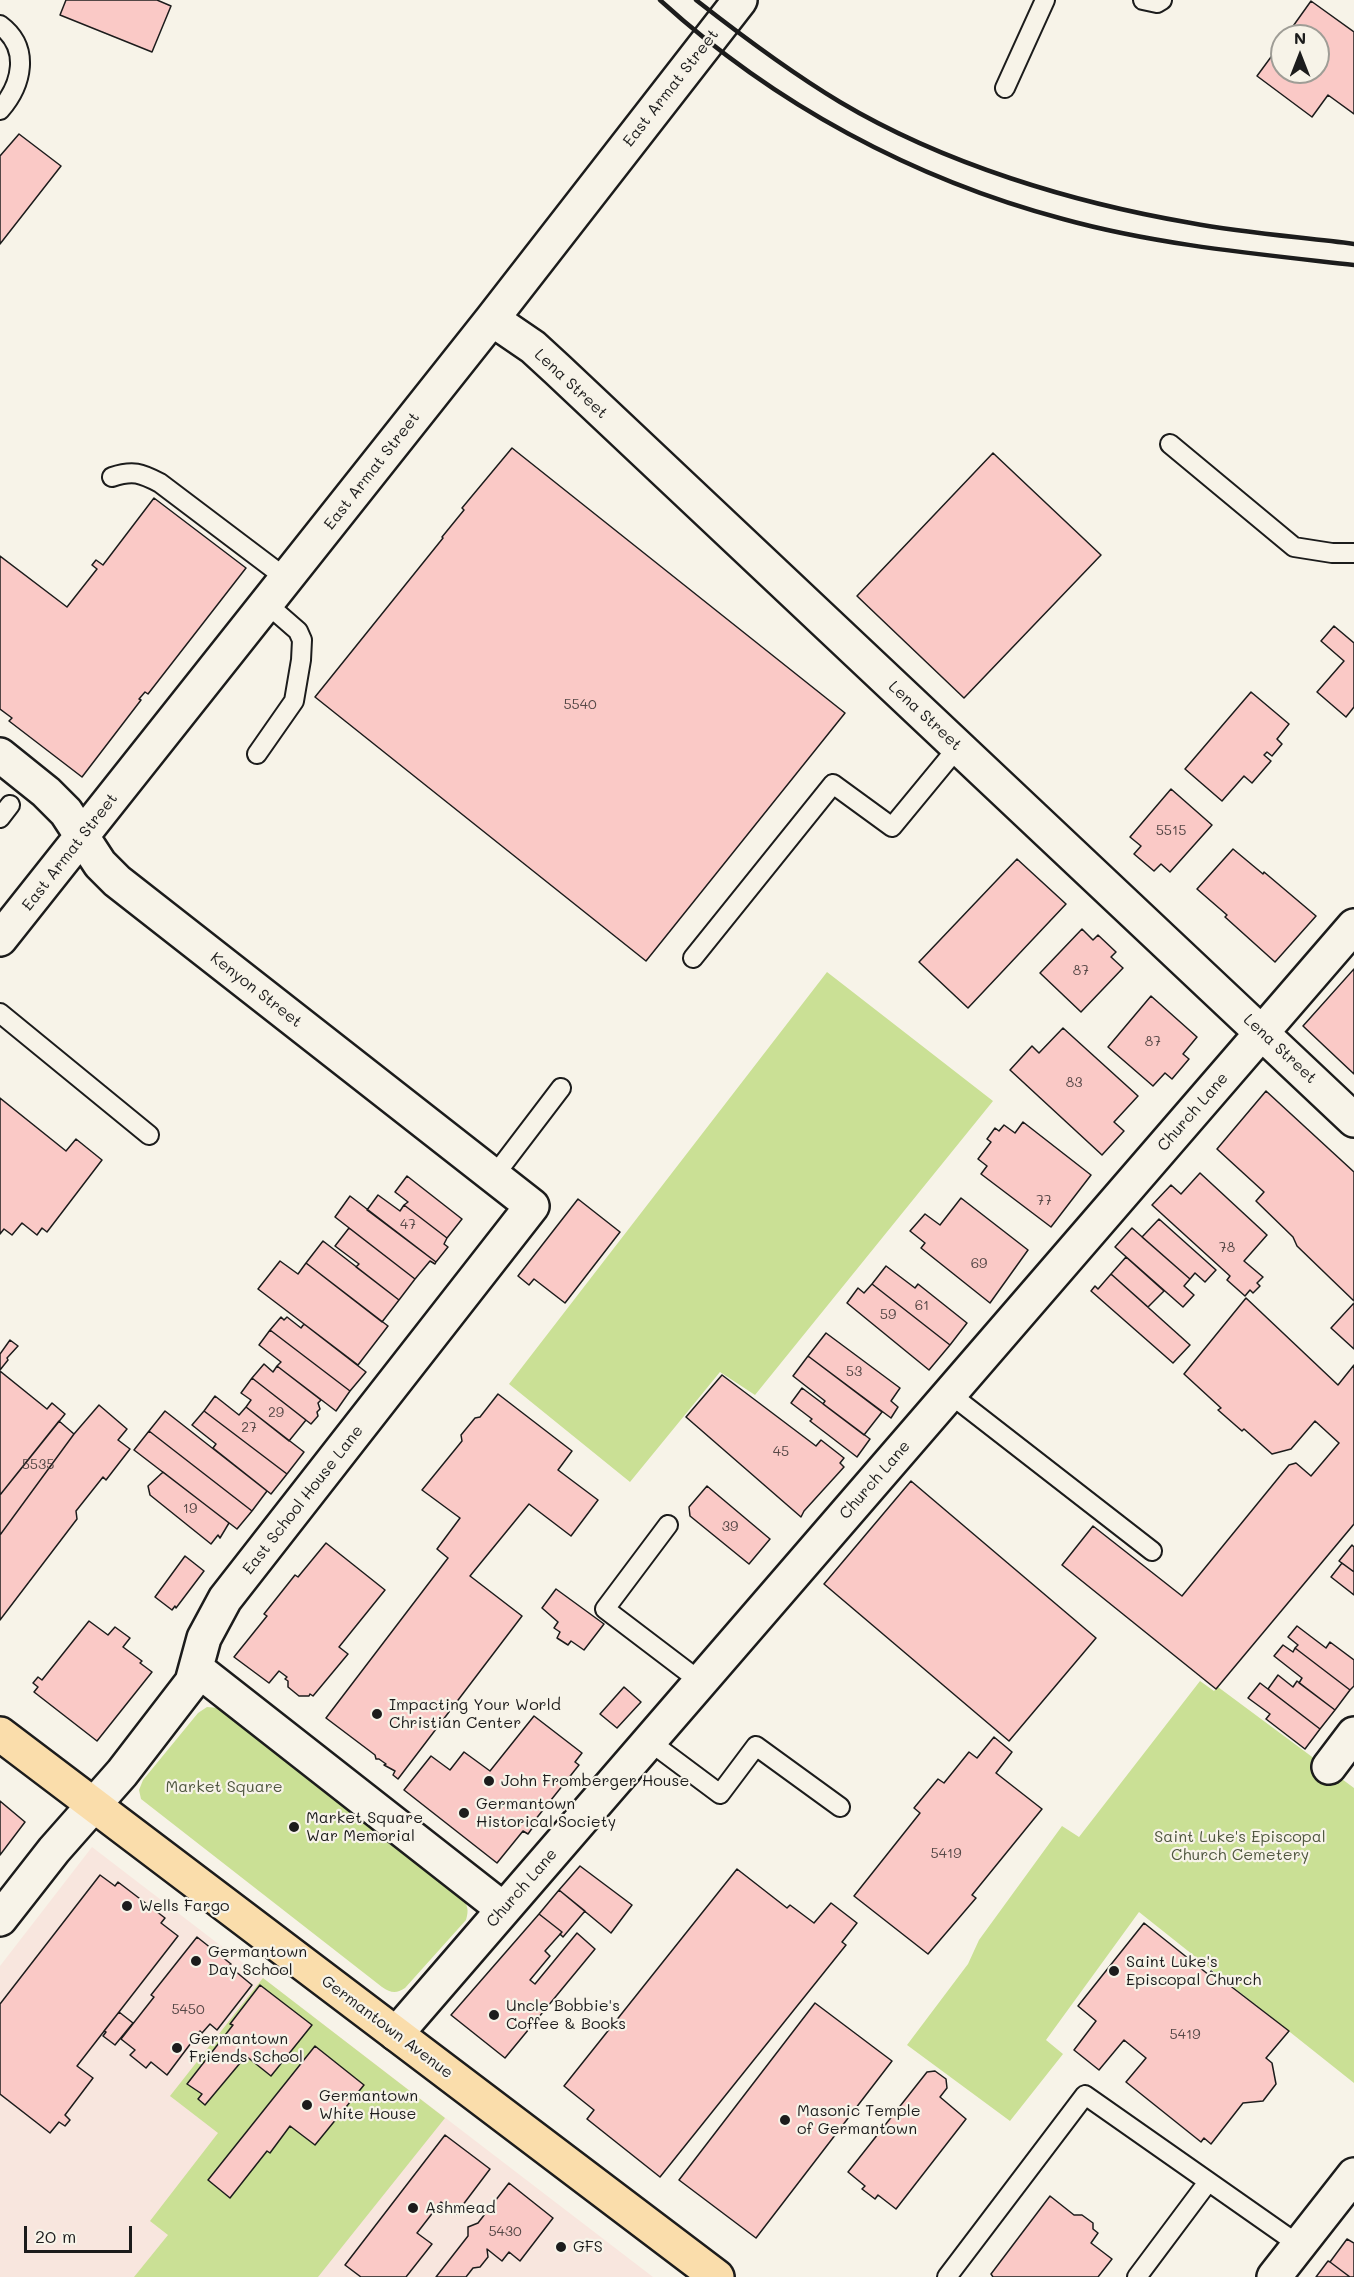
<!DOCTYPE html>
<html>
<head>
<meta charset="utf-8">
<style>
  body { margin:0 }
  #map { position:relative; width:1354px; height:2277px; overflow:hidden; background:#f7f3e8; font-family:Mali,sans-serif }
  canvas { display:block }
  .north { position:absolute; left:1270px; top:24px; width:60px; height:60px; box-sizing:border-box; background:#f7f3e8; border:2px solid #9f9d96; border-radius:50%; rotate:0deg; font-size:16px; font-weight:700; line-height:24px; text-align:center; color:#1c1c1c }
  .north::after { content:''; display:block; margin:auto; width:21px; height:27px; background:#1c1c1c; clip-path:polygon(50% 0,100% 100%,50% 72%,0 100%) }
  .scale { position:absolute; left:24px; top:2226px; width:108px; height:27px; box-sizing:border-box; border:3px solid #1c1c1c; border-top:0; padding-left:8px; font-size:18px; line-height:21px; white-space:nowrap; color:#1c1c1c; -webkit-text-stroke:4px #f7f3e8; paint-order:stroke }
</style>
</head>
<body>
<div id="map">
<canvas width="1354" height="2277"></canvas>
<div class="north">N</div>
<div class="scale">20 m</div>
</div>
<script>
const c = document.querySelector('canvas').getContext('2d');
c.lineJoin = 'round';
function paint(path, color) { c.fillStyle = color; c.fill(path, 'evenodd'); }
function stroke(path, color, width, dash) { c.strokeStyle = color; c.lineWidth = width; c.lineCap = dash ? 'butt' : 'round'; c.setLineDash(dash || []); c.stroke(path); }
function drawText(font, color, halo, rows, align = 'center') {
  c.font = font + ' Mali,sans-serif'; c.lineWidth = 4.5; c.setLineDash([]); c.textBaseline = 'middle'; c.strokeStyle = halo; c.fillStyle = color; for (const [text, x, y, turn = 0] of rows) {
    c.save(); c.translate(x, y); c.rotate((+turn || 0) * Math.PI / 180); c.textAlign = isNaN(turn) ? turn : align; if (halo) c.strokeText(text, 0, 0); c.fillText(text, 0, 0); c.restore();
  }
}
paint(new Path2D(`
  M 92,1847 L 653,2277 L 0,2277 L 0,1966 Z`), '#f8e6de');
paint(new Path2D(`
  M 827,972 L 993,1101 L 755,1395 L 720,1372 L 630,1482 L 509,1384 Z
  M 1200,1681 L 1214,1691 L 1218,1687 L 1354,1788 L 1354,2083 L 1139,1912 L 1046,2040 L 1063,2054 L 1010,2121 L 907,2045 L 968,1964 L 979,1940 L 1062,1826 L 1079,1837 Z
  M 207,1707 L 219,1708 L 230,1715 L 461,1896 C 468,1905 469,1910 466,1920 L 405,1988 C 396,1994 391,1993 382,1987 L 141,1799 L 139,1790 L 143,1780 L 198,1713 Z
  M 263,1978 L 445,2118 L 318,2277 L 134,2277 L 168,2235 L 150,2221 L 218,2133 L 170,2096 Z`), '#cae095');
const building = new Path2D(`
  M 66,0 L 157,0 L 171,6 L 152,52 L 60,15 Z
  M 1311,1 L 1354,32 L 1354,114 L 1328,95 L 1312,117 L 1257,76 L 1282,42 L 1282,72 L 1318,72 L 1318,36 L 1286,36 Z
  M 19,134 L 61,166 L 0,244 L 0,156 Z
  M 512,448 L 845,713 L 646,961 L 315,697 L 443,538 L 442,537 L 464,510 L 462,508 Z
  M 993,453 L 1101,555 L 964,698 L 857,596 Z
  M 154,498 L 246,568 L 148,694 L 145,692 L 139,699 L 141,700 L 82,777 L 9,721 L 12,718 L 0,709 L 0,556 L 67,607 L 97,569 L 92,565 L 96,560 L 103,565 Z
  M 1334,626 L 1354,643 L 1354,707 L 1346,717 L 1317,692 L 1344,661 L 1321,641 Z
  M 1251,692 L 1289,724 L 1277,739 L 1282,744 L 1272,756 L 1267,752 L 1264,755 L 1271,761 L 1252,783 L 1244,776 L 1222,801 L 1185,769 Z
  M 1171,789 L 1212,825 L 1170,872 L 1161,864 L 1154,871 L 1134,854 L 1141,846 L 1130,837 Z
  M 1233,849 L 1263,874 L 1264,872 L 1316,916 L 1275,962 L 1225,917 L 1227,915 L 1197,889 Z
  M 1017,859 L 1066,904 L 968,1008 L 919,962 Z
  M 1082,929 L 1093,940 L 1098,935 L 1116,952 L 1111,957 L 1123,968 L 1081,1012 L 1040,973 Z
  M 1354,969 L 1354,1074 L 1303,1026 Z
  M 1151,996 L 1197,1037 L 1183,1054 L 1189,1059 L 1172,1079 L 1165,1073 L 1153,1086 L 1108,1047 Z
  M 1063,1028 L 1138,1096 L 1114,1122 L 1124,1131 L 1102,1155 L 1010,1070 L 1032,1046 L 1039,1053 Z
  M 1266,1091 L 1354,1172 L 1354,1301 L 1297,1246 L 1293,1237 L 1256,1201 L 1264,1192 L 1217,1149 Z
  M 0,1098 L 66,1151 L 76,1139 L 102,1160 L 47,1232 L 42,1228 L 37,1235 L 22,1223 L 12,1235 L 4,1229 L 0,1234 Z
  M 1023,1122 L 1091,1175 L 1051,1227 L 981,1174 L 987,1166 L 978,1159 L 991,1142 L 987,1139 L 995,1128 L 999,1131 L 1004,1125 L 1015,1133 Z
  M 1200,1173 L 1267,1235 L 1244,1261 L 1263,1277 L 1257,1283 L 1260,1286 L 1253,1293 L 1250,1290 L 1245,1296 L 1227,1280 L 1230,1276 L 1152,1205 L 1171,1185 L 1181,1194 Z
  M 407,1176 L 462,1219 L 447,1238 L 404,1205 L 408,1202 L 395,1192 Z
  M 378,1195 L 400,1211 L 404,1205 L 447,1238 L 444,1244 L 448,1247 L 436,1262 L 367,1210 Z
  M 350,1196 L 436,1262 L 435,1264 L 430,1261 L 415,1279 L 335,1217 Z
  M 961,1198 L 1028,1250 L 990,1303 L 921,1248 L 925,1243 L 910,1231 L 925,1214 L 940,1225 Z
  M 578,1199 L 620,1232 L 565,1303 L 534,1279 L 529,1285 L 518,1276 Z
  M 1159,1219 L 1216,1270 L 1205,1282 L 1195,1273 L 1190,1279 L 1142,1237 Z
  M 349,1228 L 415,1279 L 399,1300 L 356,1267 L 359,1264 L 335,1246 Z
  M 1132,1228 L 1190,1279 L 1184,1286 L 1194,1295 L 1183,1307 L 1115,1247 Z
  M 323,1241 L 399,1300 L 382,1322 L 306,1263 Z
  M 1126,1257 L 1164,1291 L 1148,1307 L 1111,1274 Z
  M 280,1261 L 298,1274 L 306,1263 L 388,1326 L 358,1365 L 258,1289 Z
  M 886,1266 L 915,1288 L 918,1284 L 967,1323 L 950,1345 L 872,1284 Z
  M 1111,1274 L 1190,1345 L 1173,1363 L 1091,1291 L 1095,1286 L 1098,1289 Z
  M 872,1284 L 950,1345 L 929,1370 L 847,1303 L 858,1288 L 864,1293 Z
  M 1246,1298 L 1338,1385 L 1354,1365 L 1354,1524 L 1216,1689 L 1062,1565 L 1093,1526 L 1182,1596 L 1289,1465 L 1296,1463 L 1311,1476 L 1339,1443 L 1315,1421 L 1291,1449 L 1272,1454 L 1244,1429 L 1242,1431 L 1218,1410 L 1221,1408 L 1184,1374 Z
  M 1354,1303 L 1354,1349 L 1331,1328 Z
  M 281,1317 L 284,1320 L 287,1317 L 301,1328 L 304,1324 L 366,1372 L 350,1391 L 270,1330 Z
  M 270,1330 L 350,1391 L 336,1411 L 277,1366 L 281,1362 L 259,1345 Z
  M 826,1333 L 900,1388 L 891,1401 L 898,1407 L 891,1418 L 808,1356 Z
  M 10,1340 L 18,1346 L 7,1358 L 8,1360 L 0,1370 L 0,1354 Z
  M 808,1356 L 882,1412 L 864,1435 L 823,1404 L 825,1401 L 793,1376 Z
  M 264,1364 L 273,1372 L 277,1366 L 321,1400 L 318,1403 L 320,1409 L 317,1412 L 318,1416 L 311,1424 L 252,1378 Z
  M 0,1371 L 47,1409 L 52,1403 L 65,1414 L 0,1495 Z
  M 722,1375 L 816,1446 L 821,1440 L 844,1458 L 840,1463 L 844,1467 L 804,1511 L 801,1517 L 686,1417 Z
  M 252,1378 L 306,1420 L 289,1441 L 246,1407 L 251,1400 L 241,1393 Z
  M 802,1388 L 870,1439 L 857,1457 L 810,1421 L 812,1419 L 791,1403 Z
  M 498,1394 L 572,1451 L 558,1470 L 598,1500 L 571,1536 L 529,1504 L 470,1576 L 522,1616 L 398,1779 L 393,1775 L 395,1771 L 384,1765 L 386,1764 L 379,1759 L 376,1759 L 375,1755 L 326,1718 L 448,1558 L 437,1549 L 460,1518 L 422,1490 L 462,1441 L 461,1435 L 475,1418 L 480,1417 Z
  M 215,1396 L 239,1415 L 246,1407 L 304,1452 L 287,1474 L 204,1411 Z
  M 99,1405 L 127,1429 L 118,1440 L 130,1449 L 106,1480 L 103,1477 L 76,1511 L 77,1519 L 0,1620 L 0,1535 L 74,1434 Z
  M 165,1411 L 267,1491 L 252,1511 L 149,1431 Z
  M 204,1411 L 287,1474 L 271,1494 L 213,1448 L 216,1444 L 192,1425 Z
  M 59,1421 L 74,1434 L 0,1535 L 0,1495 Z
  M 149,1431 L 252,1511 L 237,1529 L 134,1450 Z
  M 163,1472 L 229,1523 L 220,1538 L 218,1535 L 211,1544 L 150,1495 L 148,1486 Z
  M 911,1481 L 1096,1638 L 1009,1741 L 824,1584 Z
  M 707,1486 L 770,1539 L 749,1564 L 690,1516 L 689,1507 Z
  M 326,1543 L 385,1590 L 339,1647 L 348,1654 L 313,1696 L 310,1694 L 309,1696 L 299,1696 L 288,1687 L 288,1681 L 285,1679 L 287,1677 L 279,1671 L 269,1683 L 234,1657 L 267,1616 L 264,1614 L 295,1575 L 298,1577 Z
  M 1352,1545 L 1354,1547 L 1354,1572 L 1339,1561 Z
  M 185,1556 L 204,1571 L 176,1608 L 175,1606 L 172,1610 L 155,1597 Z
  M 1342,1563 L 1354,1572 L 1354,1595 L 1331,1577 Z
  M 556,1589 L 604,1624 L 584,1650 L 571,1641 L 568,1645 L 557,1638 L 560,1632 L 554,1628 L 558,1622 L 542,1608 Z
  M 89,1621 L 108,1635 L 115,1627 L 130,1638 L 123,1647 L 142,1661 L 140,1663 L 152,1672 L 97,1741 L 34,1692 L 38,1687 L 33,1683 L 38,1677 L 42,1680 Z
  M 1297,1626 L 1326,1648 L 1330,1642 L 1354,1660 L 1354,1686 L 1350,1690 L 1295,1648 L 1298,1645 L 1288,1637 Z
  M 1283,1645 L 1293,1652 L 1295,1648 L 1350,1690 L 1335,1710 L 1299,1683 L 1302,1678 L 1274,1656 Z
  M 1278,1675 L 1293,1687 L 1297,1681 L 1335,1710 L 1320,1729 L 1268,1689 Z
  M 1260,1683 L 1320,1729 L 1305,1749 L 1266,1719 L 1270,1714 L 1248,1698 Z
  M 624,1687 L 641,1702 L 617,1728 L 600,1714 Z
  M 534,1716 L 582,1753 L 575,1762 L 579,1765 L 531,1825 L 533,1827 L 528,1834 L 523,1831 L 497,1863 L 404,1790 L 431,1756 L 450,1770 L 464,1752 L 490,1771 Z
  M 994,1737 L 1012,1752 L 996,1773 L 1042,1809 L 972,1895 L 976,1898 L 928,1954 L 854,1896 L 920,1813 L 914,1808 L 938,1779 L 944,1783 L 969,1752 L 977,1758 Z
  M 0,1801 L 25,1822 L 0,1855 Z
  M 580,1866 L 632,1905 L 611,1933 L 559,1890 Z
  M 737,1869 L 787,1908 L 790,1905 L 814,1923 L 831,1903 L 857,1923 L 842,1942 L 846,1945 L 660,2177 L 587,2119 L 594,2110 L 564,2086 Z
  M 100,1875 L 115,1886 L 118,1882 L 165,1918 L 161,1923 L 178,1936 L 77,2066 L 93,2078 L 65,2115 L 70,2120 L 65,2126 L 59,2122 L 50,2133 L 0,2094 L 0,2004 Z
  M 559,1890 L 585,1911 L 563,1937 L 560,1934 L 562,1932 L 539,1914 Z
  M 539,1914 L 562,1932 L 545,1951 L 550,1956 L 530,1980 L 535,1984 L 577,1933 L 595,1949 L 505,2058 L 451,2015 Z
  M 1144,1923 L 1209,1975 L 1211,1971 L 1289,2031 L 1266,2058 L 1272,2063 L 1276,2084 L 1263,2101 L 1243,2103 L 1211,2144 L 1204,2138 L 1201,2142 L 1126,2082 L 1146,2058 L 1124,2040 L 1099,2070 L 1074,2050 L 1096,2021 L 1078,2006 Z
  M 197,1937 L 231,1964 L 229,1966 L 252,1985 L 217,2030 L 210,2024 L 202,2033 L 200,2031 L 167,2075 L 151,2062 L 146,2068 L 130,2055 L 135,2050 L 121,2039 L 154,1997 L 151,1995 Z
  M 260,1985 L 312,2025 L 271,2076 L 246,2056 L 205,2105 L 198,2099 L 202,2094 L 187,2084 L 233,2025 L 230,2024 Z
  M 815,2003 L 892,2061 L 756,2238 L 679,2180 Z
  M 119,2012 L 133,2023 L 115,2045 L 103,2036 L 106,2032 L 104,2031 Z
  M 315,2046 L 364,2085 L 315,2145 L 290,2126 L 270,2153 L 267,2151 L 230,2198 L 208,2180 Z
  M 935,2071 L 946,2079 L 947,2088 L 940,2097 L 966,2119 L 896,2209 L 878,2195 L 875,2199 L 862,2189 L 865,2186 L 848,2172 L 927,2072 Z
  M 445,2135 L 490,2169 L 456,2214 L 441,2202 L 417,2233 L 432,2244 L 406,2277 L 361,2277 L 345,2265 Z
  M 509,2183 L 553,2218 L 520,2261 L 509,2252 L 502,2261 L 487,2249 L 488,2257 L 480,2267 L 473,2268 L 466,2277 L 436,2277 L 468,2236 L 468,2227 L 478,2223 Z
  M 1050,2196 L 1074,2215 L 1082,2215 L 1093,2223 L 1093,2229 L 1098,2233 L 1091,2243 L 1112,2259 L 1098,2277 L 993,2277 L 991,2274 Z
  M 1347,2239 L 1354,2243 L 1354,2277 L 1350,2277 L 1330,2262 Z
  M 1328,2261 L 1330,2262 L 1350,2277 L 1316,2277 Z`);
paint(building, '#fac9c6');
stroke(building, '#1c1c1c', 1.5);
const lane = new Path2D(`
  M 1143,0 L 1157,3 L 1162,0
  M 0,25 C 31,48 22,85 0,110
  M 1005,88 L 1045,0
  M 1170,444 L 1294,547 L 1332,553 L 1354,553
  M 112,477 C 133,470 141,473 160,483 L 287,579
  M 257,754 L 294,701 L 301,660 L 302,640 L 298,631 L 267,604
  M 0,818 L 10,805
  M 693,958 L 833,784 L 892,827 L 958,747
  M 0,1013 L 149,1135
  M 494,1176 L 561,1088
  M 950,1394 L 1152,1551
  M 668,1525 L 605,1609 L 701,1682
  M 649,1741 L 720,1794 L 756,1746 L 840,1807
  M 947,2277 L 1085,2095 L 1299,2245
  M 1137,2277 L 1208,2182`);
const street = new Path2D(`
  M 492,319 L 533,347 L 558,370 L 1354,1120
  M 0,755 L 46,792 L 66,812 L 100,864 L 117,881 L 532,1206 L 225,1599 L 204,1638 L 192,1682 L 122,1773 L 54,1850 L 0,1919
  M 0,939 L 492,319 L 740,0
  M 197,1669 L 503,1909
  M 1329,1767 L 1354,1734
  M 396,2034 L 1354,926
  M 1274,2277 L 1354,2175`);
const primary = new Path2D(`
  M 0,1734 L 717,2277`);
stroke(lane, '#1c1c1c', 22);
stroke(street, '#1c1c1c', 38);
stroke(primary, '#1c1c1c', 38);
stroke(lane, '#f7f3e8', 18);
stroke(street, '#f7f3e8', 33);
stroke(primary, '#faddab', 33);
stroke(new Path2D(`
  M 660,0 C 774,104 913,179 1063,219 C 1157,245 1257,254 1354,265
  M 696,0 C 742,36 790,72 840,102 C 944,164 1074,203 1191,223 C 1245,233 1300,237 1354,244`), '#1c1c1c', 4.5);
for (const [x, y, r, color] of [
  [377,1714,6,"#1c1c1c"],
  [489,1781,6,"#1c1c1c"],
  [464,1813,6,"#1c1c1c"],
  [294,1827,6,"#1c1c1c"],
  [127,1906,6,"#1c1c1c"],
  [196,1961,6,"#1c1c1c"],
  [1114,1971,6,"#1c1c1c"],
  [494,2015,6,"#1c1c1c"],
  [177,2048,6,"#1c1c1c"],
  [307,2105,6,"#1c1c1c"],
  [785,2120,6,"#1c1c1c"],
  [413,2208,6,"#1c1c1c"],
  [561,2247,6,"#1c1c1c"]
]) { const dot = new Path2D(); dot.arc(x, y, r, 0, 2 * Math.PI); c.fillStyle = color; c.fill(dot); stroke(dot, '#f7f3e8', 2); }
drawText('14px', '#544746', null, [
  ["5540",580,705],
  ["5515",1171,831],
  ["87",1081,971],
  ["87",1153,1042],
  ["83",1074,1083],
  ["77",1044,1201],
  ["47",408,1225],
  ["78",1227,1248],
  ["69",979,1264],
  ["61",922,1306],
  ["59",888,1315],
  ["53",854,1372],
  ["29",276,1413],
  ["27",249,1428],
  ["45",781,1452],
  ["5535",38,1465],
  ["19",190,1509],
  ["39",730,1527],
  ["5419",946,1854],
  ["5450",188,2010],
  ["5419",1185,2035],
  ["5430",505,2232]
]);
drawText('16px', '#1c1c1c', '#f7f3e8', [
  ["East Armat Street",671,88,-52],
  ["Lena Street",571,384,43],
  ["East Armat Street",372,471,-52],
  ["Lena Street",925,716,43],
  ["East Armat Street",70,852,-52],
  ["Kenyon Street",256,990,38],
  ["Lena Street",1280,1049,43],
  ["Church Lane",1193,1112,-49],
  ["Church Lane",875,1480,-49],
  ["East School House Lane",303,1500,-52],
  ["Church Lane",522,1888,-49],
  ["Germantown Avenue",387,2027,37]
]);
drawText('16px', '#1c1c1c', '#f7f3e8', [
  ["Impacting Your World",389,1705],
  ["Christian Center",389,1723],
  ["John Fromberger House",501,1781],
  ["Germantown",476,1804],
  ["Historical Society",476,1822],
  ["Market Square",306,1818],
  ["War Memorial",306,1836],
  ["Wells Fargo",139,1906],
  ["Germantown",208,1952],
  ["Day School",208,1970],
  ["Saint Luke's",1126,1962],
  ["Episcopal Church",1126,1980],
  ["Uncle Bobbie's",506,2006],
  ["Coffee & Books",506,2024],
  ["Germantown",189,2039],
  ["Friends School",189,2057],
  ["Germantown",319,2096],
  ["White House",319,2114],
  ["Masonic Temple",797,2111],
  ["of Germantown",797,2129],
  ["Ashmead",425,2208],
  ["GFS",573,2247]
], 'left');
drawText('16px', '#505740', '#f7f3e8', [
  ["Market Square",224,1787],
  ["Saint Luke's Episcopal",1240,1837],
  ["Church Cemetery",1240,1855]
]);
</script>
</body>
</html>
